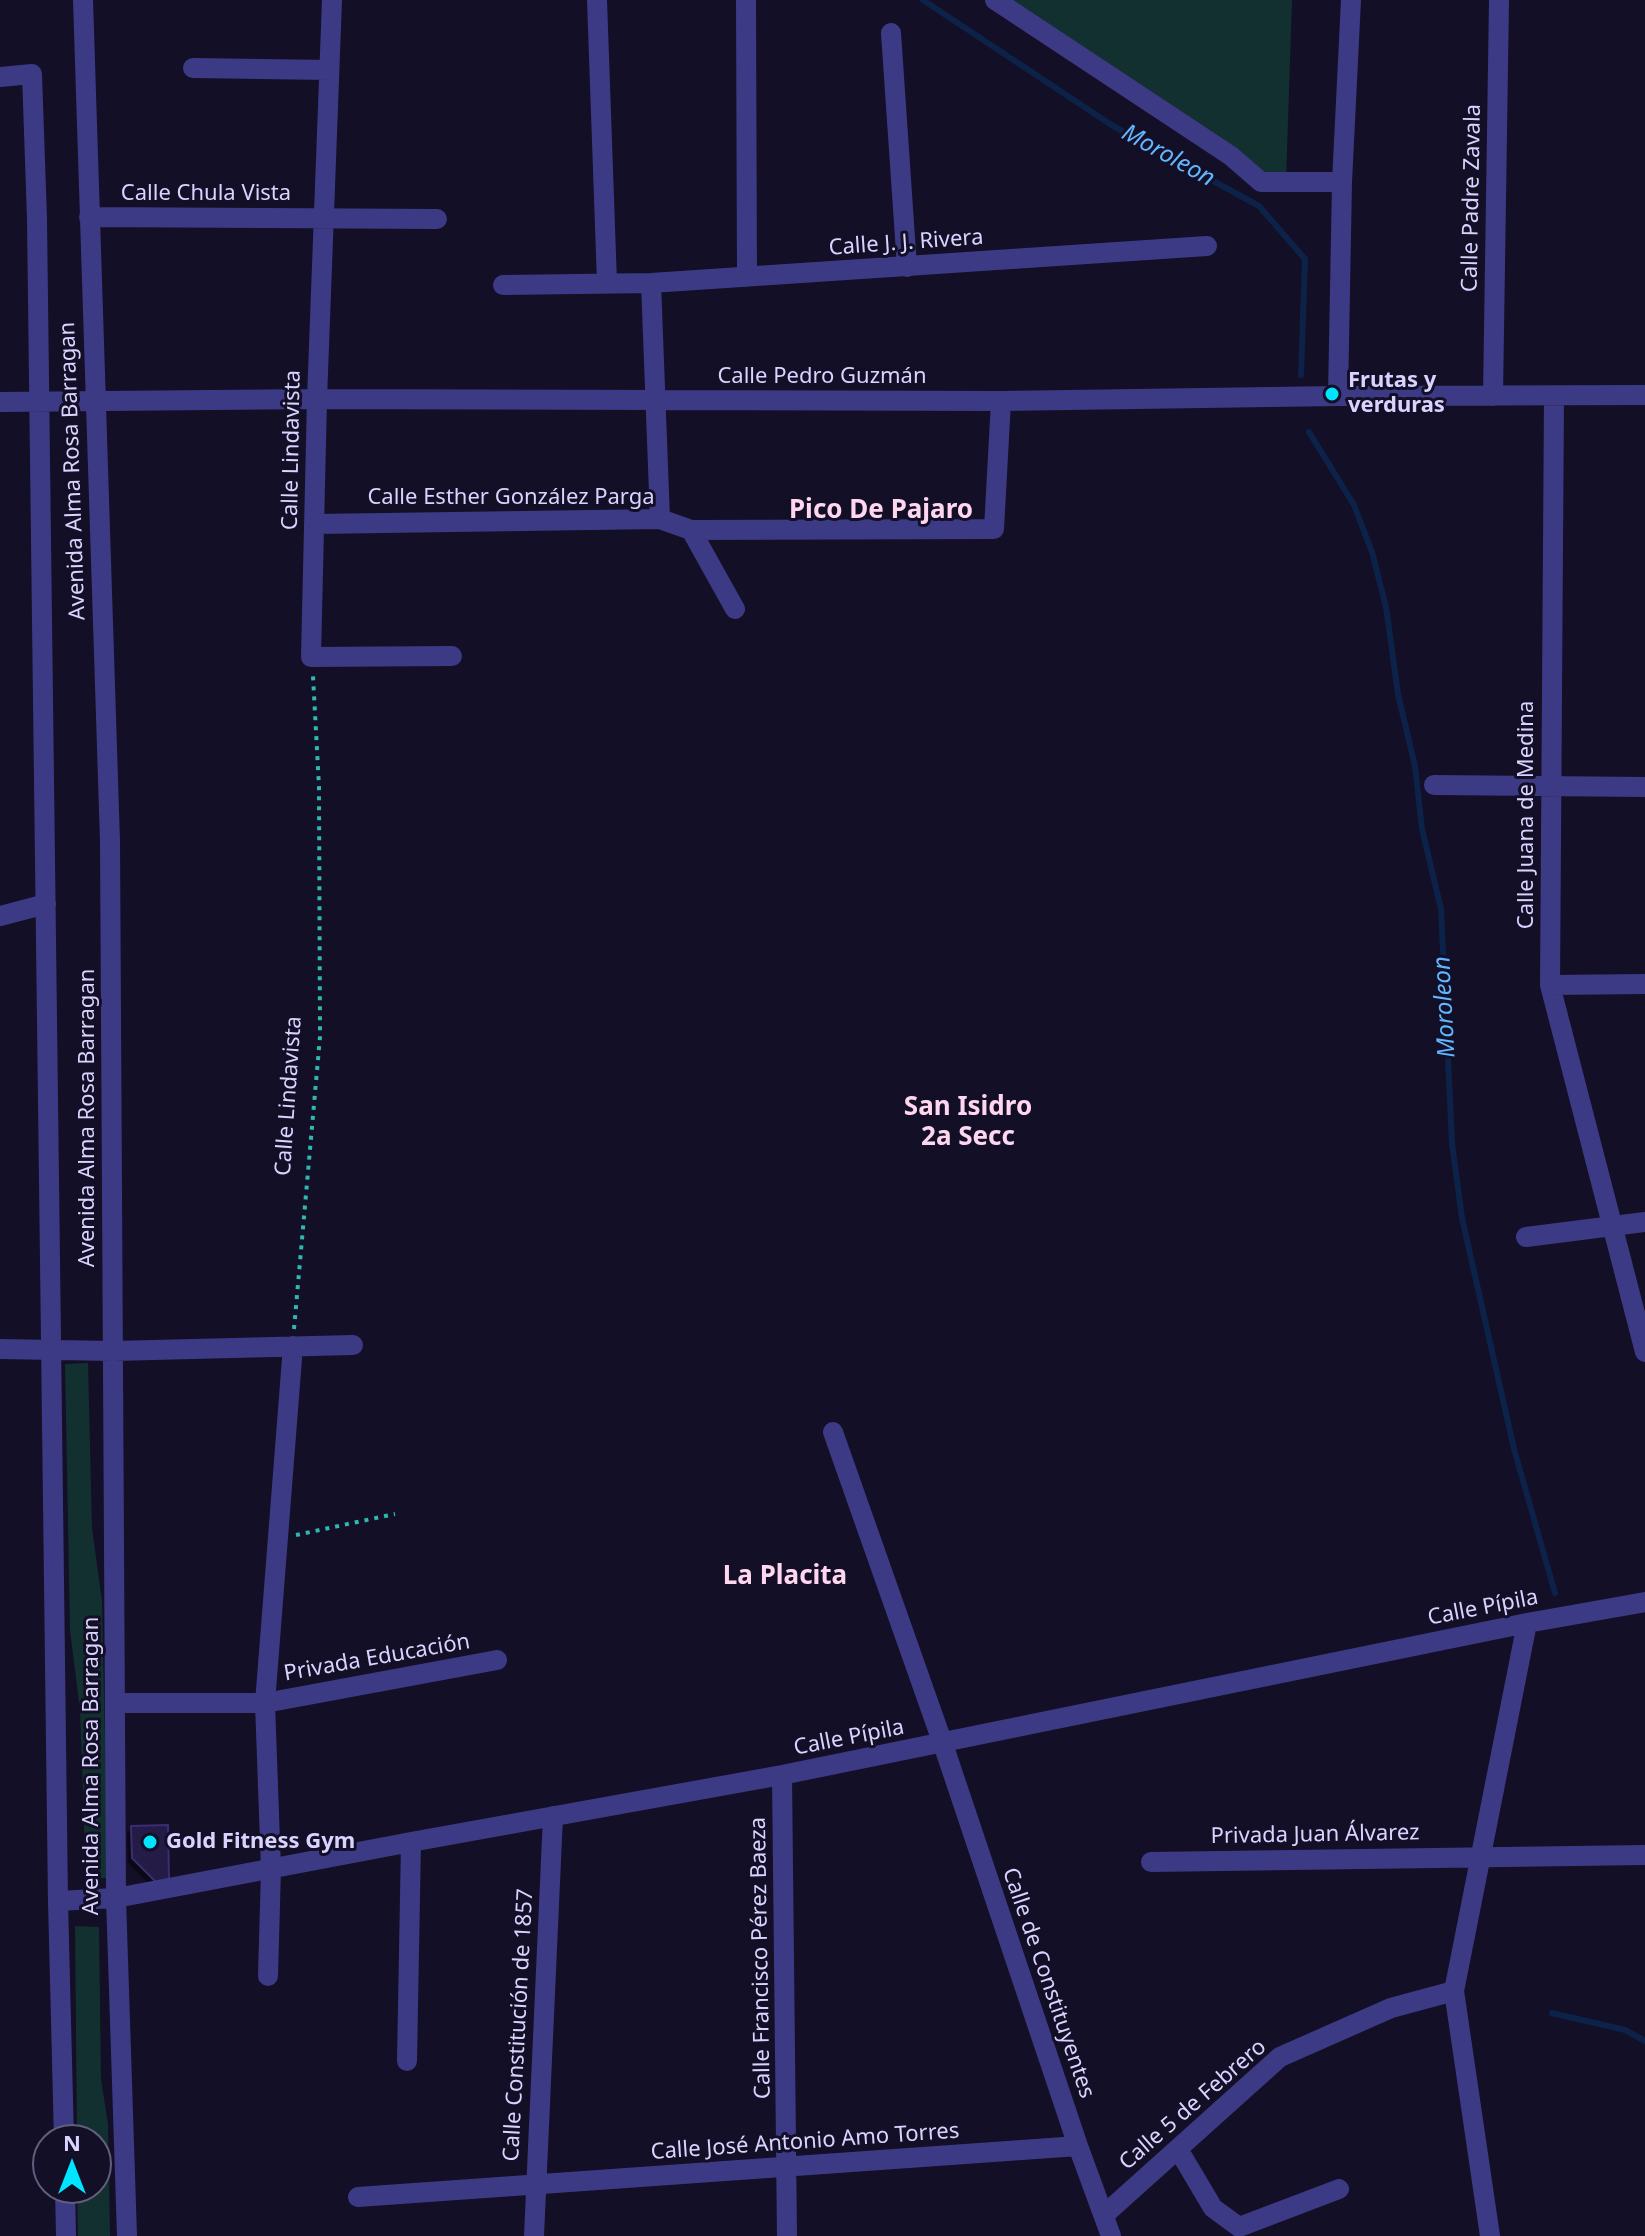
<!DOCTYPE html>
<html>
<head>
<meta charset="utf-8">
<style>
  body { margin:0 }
  #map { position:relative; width:1645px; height:2236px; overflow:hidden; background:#130f26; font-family:"Noto Sans",sans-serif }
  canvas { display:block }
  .north { position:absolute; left:32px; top:2124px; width:80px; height:80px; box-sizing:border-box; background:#130f26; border:2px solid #625e7d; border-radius:50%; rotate:0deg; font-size:22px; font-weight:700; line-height:32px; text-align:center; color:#d9d4ff }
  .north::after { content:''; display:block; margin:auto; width:28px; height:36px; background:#00e5ff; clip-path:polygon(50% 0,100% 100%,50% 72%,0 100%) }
</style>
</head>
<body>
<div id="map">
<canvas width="1645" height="2236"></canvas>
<div class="north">N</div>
</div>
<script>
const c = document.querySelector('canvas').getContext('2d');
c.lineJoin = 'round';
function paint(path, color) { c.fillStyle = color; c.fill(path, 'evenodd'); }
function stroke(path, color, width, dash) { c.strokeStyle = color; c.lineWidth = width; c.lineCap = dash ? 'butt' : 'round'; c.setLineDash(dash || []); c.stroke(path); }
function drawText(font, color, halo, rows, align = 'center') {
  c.font = font + ' "Noto Sans",sans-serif'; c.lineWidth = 6; c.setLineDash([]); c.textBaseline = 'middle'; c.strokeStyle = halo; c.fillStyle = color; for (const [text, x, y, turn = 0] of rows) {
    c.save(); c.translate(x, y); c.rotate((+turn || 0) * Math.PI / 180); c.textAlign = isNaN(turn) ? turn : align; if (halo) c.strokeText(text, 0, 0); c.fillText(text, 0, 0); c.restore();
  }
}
paint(new Path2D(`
  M 995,0 L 1292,0 L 1286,182 L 1261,182 Z
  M 88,1363 L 92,1528 L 102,1601 L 108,1878 L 86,1879 L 80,1710 L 70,1630 L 65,1364 Z
  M 75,1926 L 99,1927 L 101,2079 L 108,2124 L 110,2236 L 78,2236 L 77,2188 L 96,2188 L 96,2140 L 77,2140 Z`), '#12302f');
paint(new Path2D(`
  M 132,1828 L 167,1878 L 151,1886 L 128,1863 L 127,1833 Z`), '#0007');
stroke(new Path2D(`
  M 923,0 L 1113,126 L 1259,206 L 1305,259 L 1301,375
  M 1309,432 L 1354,505 L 1372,552 L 1386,607 L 1398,694 L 1415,766 L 1422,829 L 1441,909 L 1452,1143 L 1462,1218 L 1514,1449 L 1555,1593
  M 1552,2013 L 1625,2030 L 1645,2041`), '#0c2248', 6);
const building = new Path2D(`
  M 168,1825 L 169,1879 L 156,1882 L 132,1858 L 131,1826 Z`);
paint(building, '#241b47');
stroke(building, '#3b2d73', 2);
stroke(new Path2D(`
  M 294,1329 L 320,1037 L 319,787 L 313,676
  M 296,1535 L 395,1514`), '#2fb8b0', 4, [4, 6]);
stroke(new Path2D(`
  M 83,0 L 110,841 L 116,1898 L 127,2236
  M 332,0 L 317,399 L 311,657 L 452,656
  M 597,0 L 607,283
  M 746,0 L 747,277
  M 995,0 L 1231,156 L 1261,182 L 1342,182
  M 891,33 L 907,267
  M 193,68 L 329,70
  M 0,77 L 32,74 L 37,219 L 58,1901 L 64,2140
  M 89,217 L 437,219
  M 651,283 L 660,519
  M 503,285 L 651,283 L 1207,246
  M 1338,396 L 1342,182 L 1351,0
  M 1493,396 L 1499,0
  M 1554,397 L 1550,985 L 1645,1352
  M 0,402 L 317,399 L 1001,401 L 1338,396 L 1645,395
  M 315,524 L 660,519 L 691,530 L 994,529 L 1001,401
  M 691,530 L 735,609
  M 1434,785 L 1645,787
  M 0,916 L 46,904
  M 1550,985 L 1645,984
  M 1526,1237 L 1645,1222
  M 0,1349 L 113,1351 L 353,1345
  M 833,1432 L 943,1744 L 1078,2146 L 1111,2236
  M 115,1703 L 265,1703 L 497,1660
  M 782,1775 L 787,2236
  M 1151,1862 L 1645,1855
  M 58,1901 L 116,1898 L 411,1842 L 782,1775 L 1527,1623 L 1645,1602
  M 268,1976 L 271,1869 L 265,1703 L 293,1346
  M 407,2061 L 411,1842
  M 1178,2149 L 1213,2208 L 1239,2227 L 1339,2189
  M 65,2188 L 66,2236
  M 358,2197 L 1078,2146
  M 1104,2215 L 1280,2057 L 1391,2008 L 1454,1991
  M 534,2236 L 553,1816
  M 1490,2236 L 1454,1991 L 1527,1623`), '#3d3a85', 20);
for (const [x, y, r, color] of [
  [1332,394,8,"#00e5ff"],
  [150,1842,8,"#00e5ff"]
]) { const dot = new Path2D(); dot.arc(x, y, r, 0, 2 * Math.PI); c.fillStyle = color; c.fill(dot); stroke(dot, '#130f26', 3); }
drawText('22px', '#d9d4ff', '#130f26', [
  ["Calle Chula Vista",206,194],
  ["Calle Padre Zavala",1472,198,-89],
  ["Calle J. J. Rivera",906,243,-4],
  ["Calle Pedro Guzmán",822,377],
  ["Calle Lindavista",292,450,-89],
  ["Avenida Alma Rosa Barragan",73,471,-92],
  ["Calle Esther González Parga",511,498],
  ["Calle Juana de Medina",1527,815,-90],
  ["Calle Lindavista",289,1096,-86],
  ["Avenida Alma Rosa Barragan",88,1118,-90],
  ["Calle Pípila",1483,1608,-11],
  ["Privada Educación",377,1658,-10],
  ["Calle Pípila",849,1738,-11],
  ["Avenida Alma Rosa Barragan",92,1766,-90],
  ["Privada Juan Álvarez",1315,1835,-1],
  ["Calle Francisco Pérez Baeza",761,1958,-91],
  ["Calle de Constituyentes",1048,1983,71],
  ["Calle Constitución de 1857",519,2025,-87],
  ["Calle 5 de Febrero",1193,2105,-41],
  ["Calle José Antonio Amo Torres",805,2142,-4]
]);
drawText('bold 22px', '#d9d4ff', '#130f26', [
  ["Frutas y",1348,381],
  ["verduras",1348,406],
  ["Gold Fitness Gym",166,1842]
], 'left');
drawText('italic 24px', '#62b6ff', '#130f26', [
  ["Moroleon",1168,156,29],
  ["Moroleon",1445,1007,-93]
]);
drawText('bold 26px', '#ffd6f0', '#130f26', [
  ["Pico De Pajaro",881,511],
  ["San Isidro",968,1108],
  ["2a Secc",968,1138],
  ["La Placita",785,1577]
]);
</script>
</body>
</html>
